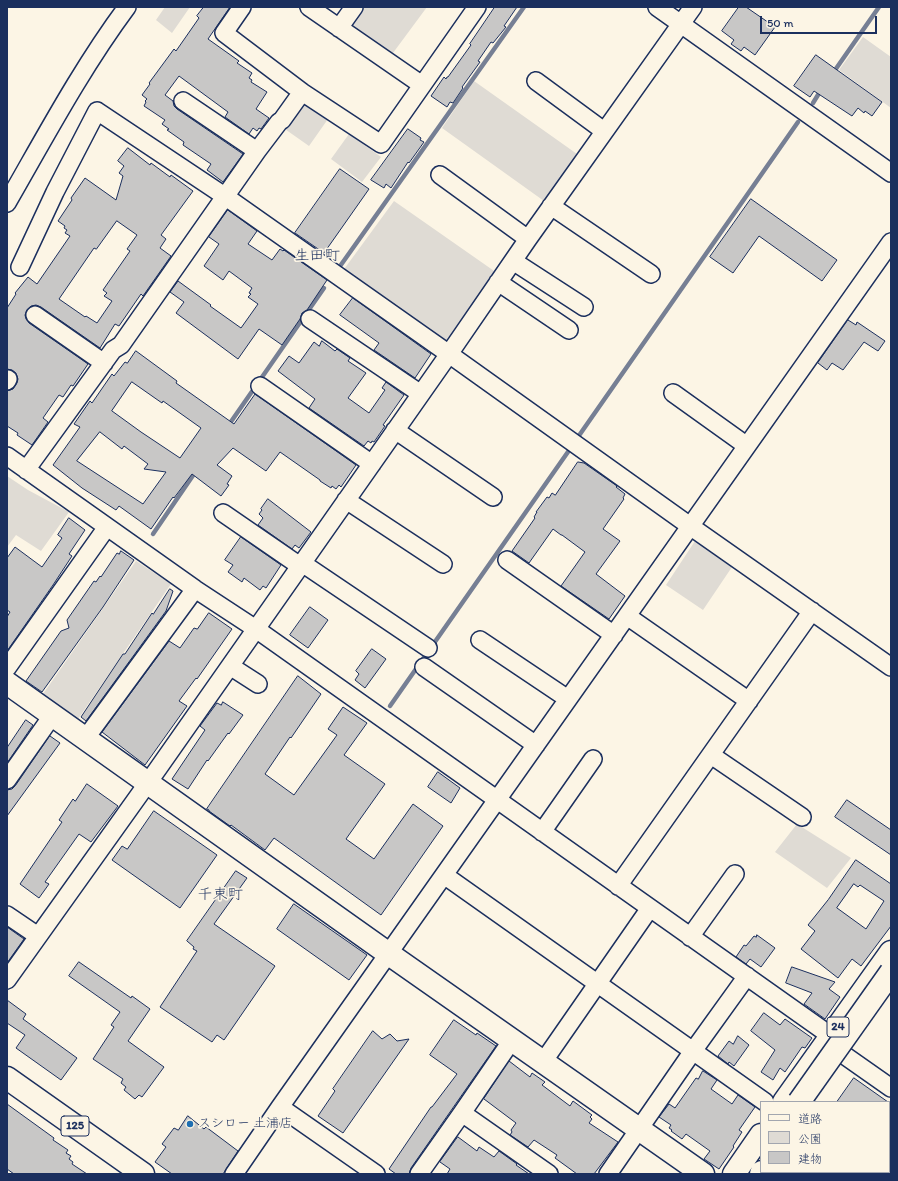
<!DOCTYPE html>
<html>
<head>
<meta charset="utf-8">
<style>
  body { margin:0 }
  #map { position:relative; width:898px; height:1181px; overflow:hidden; background:#fcf5e5; font-family:Itim,"Klee One",sans-serif }
  canvas { display:block }
  .frame { position:absolute; inset:0; border:8px solid #1b2f5e; pointer-events:none }
  .legend { position:absolute; left:760px; top:1101px; width:130px; height:72px; box-sizing:border-box; background:#fcf5e5; border:1px solid #a2a6af; margin:0; padding:5px 7px; list-style:none; font-size:12px; color:#1b2f5e }
  .legend li { display:flex; align-items:center; gap:8px; height:20px }
  .legend b { width:20px; border:1px solid #a2a6af }
  .scale { position:absolute; left:760px; top:16px; width:117px; height:18px; box-sizing:border-box; border:2px solid #1b2f5e; border-top:0; padding-left:5px; font-size:12px; line-height:14px; white-space:nowrap; color:#1b2f5e; -webkit-text-stroke:3px #fcf5e5; paint-order:stroke }
</style>
</head>
<body>
<div id="map">
<canvas width="898" height="1181"></canvas>
<div class="frame"></div>
<ul class="legend">
<li><b style="height:5px;background:#fcf5e5"></b>道路</li>
<li><b style="height:11px;background:#dfdbd4"></b>公園</li>
<li><b style="height:11px;background:#c8c7c6"></b>建物</li>
</ul>
<div class="scale">50 m</div>
</div>
<script>
const c = document.querySelector('canvas').getContext('2d');
c.lineJoin = 'round';
function paint(path, color) { c.fillStyle = color; c.fill(path, 'evenodd'); }
function stroke(path, color, width, dash) { c.strokeStyle = color; c.lineWidth = width; c.lineCap = dash ? 'butt' : 'round'; c.setLineDash(dash || []); c.stroke(path); }
function drawText(font, color, halo, rows, align = 'center') {
  c.font = font + ' Itim,"Klee One",sans-serif'; c.lineWidth = 3.5; c.setLineDash([]); c.textBaseline = 'middle'; c.strokeStyle = halo; c.fillStyle = color; for (const [text, x, y, turn = 0] of rows) {
    c.save(); c.translate(x, y); c.rotate((+turn || 0) * Math.PI / 180); c.textAlign = isNaN(turn) ? turn : align; if (halo) c.strokeText(text, 0, 0); c.fillText(text, 0, 0); c.restore();
  }
}
paint(new Path2D(`
  M 165,7 L 190,7 L 172,33 L 156,20 Z
  M 361,7 L 427,7 L 390,57 L 350,28 L 350,21 Z
  M 863,37 L 891,57 L 891,108 L 839,70 Z
  M 474,81 L 577,154 L 544,201 L 442,128 Z
  M 302,103 L 307,104 L 328,119 L 309,146 L 282,127 Z
  M 349,134 L 381,157 L 362,182 L 331,159 Z
  M 394,201 L 497,273 L 446,345 L 342,272 Z
  M 7,476 L 28,490 L 69,512 L 41,551 L 16,535 L 7,547 Z
  M 697,538 L 734,564 L 703,610 L 666,585 Z
  M 136,561 L 171,584 L 78,719 L 43,694 Z
  M 797,824 L 851,858 L 827,888 L 775,852 Z`), '#dfdbd4');
stroke(new Path2D(`
  M 833,73 L 879,7
  M 813,103 L 821,90
  M 338,269 L 524,7
  M 228,426 L 324,288
  M 578,437 L 798,122
  M 153,534 L 196,471
  M 390,706 L 570,449`), '#767f94', 4.5);
const building = new Path2D(`
  M 204,7 L 230,7 L 208,39 L 239,61 L 237,63 L 252,73 L 249,78 L 252,80 L 251,82 L 267,92 L 256,109 L 269,118 L 261,129 L 259,128 L 257,131 L 253,128 L 249,134 L 225,117 L 228,112 L 179,76 L 165,95 L 173,101 L 174,106 L 177,109 L 243,154 L 223,182 L 207,170 L 211,164 L 183,145 L 184,142 L 167,130 L 169,129 L 162,124 L 165,120 L 144,106 L 146,102 L 145,101 L 147,99 L 142,95 L 150,84 L 149,83 L 174,49 L 176,51 L 199,18 L 197,16 Z
  M 495,7 L 517,7 L 504,26 L 506,27 L 493,43 L 491,42 L 478,61 L 480,62 L 462,87 L 463,88 L 453,103 L 450,102 L 447,107 L 431,96 L 444,77 L 446,79 L 447,77 L 448,77 L 471,45 L 470,44 Z
  M 739,7 L 746,7 L 775,27 L 755,55 L 744,47 L 741,51 L 731,44 L 734,40 L 722,31 Z
  M 816,55 L 882,102 L 872,116 L 865,111 L 864,113 L 858,108 L 852,116 L 814,91 L 810,97 L 794,86 Z
  M 408,129 L 421,138 L 420,140 L 424,142 L 409,163 L 408,162 L 391,188 L 386,184 L 384,188 L 371,180 Z
  M 128,148 L 150,165 L 151,163 L 170,177 L 171,175 L 193,191 L 161,235 L 166,239 L 160,248 L 171,256 L 143,296 L 141,294 L 119,326 L 115,324 L 100,348 L 41,307 L 36,305 L 31,306 L 27,310 L 25,315 L 26,319 L 29,323 L 88,364 L 73,386 L 71,385 L 63,397 L 59,395 L 43,418 L 48,422 L 32,445 L 17,435 L 18,433 L 7,426 L 7,391 L 13,389 L 17,383 L 18,379 L 16,373 L 12,370 L 7,369 L 7,308 L 16,294 L 15,293 L 28,277 L 37,284 L 70,236 L 65,233 L 67,230 L 64,228 L 65,226 L 58,221 L 72,200 L 71,198 L 85,178 L 116,200 L 123,176 L 119,173 L 124,166 L 118,161 ZM 117,221 L 137,235 L 127,249 L 130,251 L 103,290 L 107,293 L 104,296 L 112,301 L 97,323 L 86,316 L 85,317 L 59,299 L 94,248 L 96,249 Z
  M 340,169 L 369,189 L 324,253 L 295,233 Z
  M 751,199 L 837,260 L 822,281 L 759,236 L 733,273 L 710,257 Z
  M 228,210 L 257,231 L 248,244 L 272,260 L 280,249 L 283,251 L 284,250 L 327,280 L 307,310 L 302,313 L 300,319 L 282,345 L 259,329 L 238,359 L 176,313 L 184,302 L 170,292 L 178,281 L 211,305 L 210,306 L 241,328 L 258,304 L 248,297 L 251,294 L 249,293 L 252,288 L 229,271 L 223,280 L 204,266 L 219,244 L 209,237 Z
  M 353,298 L 431,354 L 415,378 L 374,350 L 379,343 L 340,315 Z
  M 848,320 L 856,325 L 857,322 L 885,341 L 878,351 L 864,342 L 843,370 L 832,363 L 827,370 L 818,363 Z
  M 322,341 L 335,351 L 337,349 L 350,358 L 348,361 L 366,373 L 348,398 L 369,413 L 385,390 L 382,388 L 386,382 L 404,395 L 383,425 L 385,426 L 374,442 L 372,441 L 371,443 L 368,441 L 364,446 L 309,408 L 315,399 L 278,371 L 289,356 L 299,363 L 314,342 L 319,346 Z
  M 136,351 L 177,381 L 176,383 L 234,424 L 255,394 L 356,465 L 341,487 L 339,485 L 336,489 L 332,486 L 331,488 L 320,481 L 320,480 L 280,452 L 266,471 L 233,448 L 217,465 L 232,476 L 227,484 L 229,485 L 221,496 L 192,474 L 174,498 L 173,497 L 151,529 L 119,506 L 116,510 L 82,488 L 53,465 L 80,427 L 74,424 L 90,401 L 92,403 L 112,374 L 114,376 L 125,362 L 127,363 ZM 132,382 L 162,403 L 163,401 L 201,428 L 180,458 L 141,432 L 112,411 ZM 100,432 L 122,449 L 124,446 L 148,464 L 144,469 L 166,472 L 143,504 L 77,461 Z
  M 578,462 L 584,463 L 617,486 L 616,487 L 625,494 L 623,498 L 624,499 L 603,529 L 620,541 L 596,574 L 625,596 L 609,619 L 561,586 L 585,552 L 562,535 L 561,535 L 553,529 L 529,563 L 512,551 L 535,518 L 534,517 L 537,512 L 536,512 L 547,497 L 549,498 L 552,493 L 555,495 Z
  M 268,499 L 311,532 L 299,548 L 295,545 L 292,549 L 258,525 L 263,518 L 259,514 L 262,510 L 261,509 Z
  M 69,518 L 85,530 L 69,554 L 72,556 L 53,585 L 7,651 L 7,617 L 10,612 L 7,610 L 7,558 L 15,547 L 42,567 L 62,538 L 58,535 Z
  M 241,537 L 281,565 L 266,588 L 263,586 L 260,590 L 244,578 L 242,582 L 228,572 L 233,565 L 225,560 Z
  M 121,551 L 134,560 L 103,607 L 42,692 L 26,681 L 61,631 L 69,628 L 67,620 L 94,581 L 96,582 L 100,576 L 101,577 L 117,553 L 119,554 Z
  M 170,589 L 173,591 L 166,611 L 86,721 L 81,717 L 123,654 L 125,654 L 152,613 L 153,614 Z
  M 310,607 L 328,620 L 308,648 L 290,635 Z
  M 209,613 L 232,629 L 197,679 L 196,678 L 179,701 L 187,706 L 145,765 L 102,732 L 169,641 L 180,648 L 194,628 L 197,629 Z
  M 372,649 L 386,659 L 365,688 L 355,680 L 359,674 L 356,671 Z
  M 298,676 L 321,694 L 291,738 L 290,737 L 265,774 L 294,795 L 337,735 L 328,729 L 343,707 L 367,723 L 344,755 L 385,784 L 346,839 L 374,859 L 413,804 L 443,826 L 381,915 L 274,838 L 265,850 L 231,825 L 230,826 L 209,811 L 209,810 L 207,809 Z
  M 223,702 L 243,715 L 229,734 L 228,733 L 208,761 L 207,760 L 188,789 L 172,779 L 205,730 L 200,726 L 217,703 L 221,705 Z
  M 26,720 L 33,725 L 7,763 L 7,748 Z
  M 50,736 L 60,743 L 7,816 L 7,790 L 12,789 L 15,786 Z
  M 438,772 L 460,788 L 451,803 L 428,787 Z
  M 87,784 L 118,806 L 91,842 L 79,834 L 45,882 L 49,884 L 39,898 L 20,884 L 62,822 L 59,820 L 73,799 L 75,801 Z
  M 847,800 L 891,830 L 891,855 L 835,817 Z
  M 154,811 L 217,855 L 180,908 L 112,860 L 122,846 L 127,849 Z
  M 856,860 L 891,884 L 891,926 L 861,966 L 852,959 L 838,978 L 801,949 L 815,931 L 808,925 L 828,900 ZM 854,884 L 858,887 L 860,885 L 884,901 L 866,929 L 837,908 Z
  M 236,871 L 247,878 L 214,924 L 275,966 L 224,1040 L 217,1035 L 212,1042 L 160,1007 L 197,951 L 193,949 L 194,947 L 187,941 Z
  M 294,904 L 367,955 L 349,980 L 277,929 Z
  M 7,927 L 24,939 L 7,963 Z
  M 757,935 L 775,948 L 761,967 L 750,959 L 746,964 L 736,957 L 744,945 L 746,946 L 754,936 L 756,937 Z
  M 79,962 L 131,998 L 132,996 L 150,1009 L 128,1041 L 164,1067 L 142,1097 L 139,1095 L 135,1099 L 124,1090 L 126,1087 L 121,1083 L 123,1079 L 93,1059 L 114,1027 L 111,1025 L 120,1012 L 69,976 Z
  M 792,967 L 835,982 L 829,989 L 840,997 L 825,1019 L 804,1004 L 812,993 L 786,983 Z
  M 7,1000 L 26,1014 L 23,1019 L 77,1058 L 61,1080 L 16,1048 L 25,1035 L 7,1023 Z
  M 764,1013 L 780,1025 L 785,1019 L 812,1038 L 805,1048 L 802,1047 L 785,1072 L 780,1068 L 773,1080 L 761,1072 L 775,1050 L 751,1031 Z
  M 454,1020 L 476,1035 L 477,1033 L 496,1046 L 411,1168 L 409,1174 L 396,1174 L 389,1169 L 431,1107 L 432,1107 L 457,1074 L 430,1055 Z
  M 373,1031 L 382,1039 L 390,1034 L 397,1041 L 409,1039 L 343,1133 L 318,1116 L 335,1091 L 333,1089 Z
  M 738,1036 L 749,1045 L 734,1066 L 729,1062 L 728,1064 L 718,1056 L 729,1041 L 733,1044 Z
  M 509,1061 L 530,1077 L 532,1073 L 545,1082 L 542,1085 L 570,1106 L 573,1101 L 592,1115 L 590,1117 L 592,1119 L 589,1123 L 618,1142 L 594,1174 L 577,1174 L 555,1158 L 557,1155 L 534,1140 L 528,1147 L 510,1135 L 512,1132 L 511,1130 L 516,1123 L 484,1099 Z
  M 703,1071 L 717,1080 L 711,1089 L 732,1104 L 738,1095 L 755,1107 L 739,1130 L 742,1132 L 733,1146 L 734,1147 L 719,1169 L 704,1159 L 710,1151 L 686,1134 L 682,1139 L 671,1131 L 672,1130 L 669,1128 L 671,1125 L 659,1117 L 669,1104 L 675,1108 L 696,1078 L 698,1079 Z
  M 854,1078 L 888,1102 L 837,1102 Z
  M 7,1104 L 54,1138 L 53,1140 L 68,1150 L 66,1153 L 71,1156 L 69,1159 L 73,1162 L 72,1164 L 87,1174 L 14,1174 L 7,1169 Z
  M 188,1116 L 204,1129 L 206,1127 L 238,1151 L 223,1174 L 172,1174 L 155,1162 L 166,1147 L 162,1144 L 174,1128 L 178,1130 Z
  M 458,1137 L 477,1151 L 479,1147 L 494,1157 L 499,1151 L 517,1164 L 516,1165 L 529,1174 L 447,1174 L 450,1169 L 440,1162 Z`);
paint(building, '#c8c7c6');
stroke(building, '#1b2f5e', 1);
const minor = new Path2D(`
  M 242,7 L 224,33 L 302,92 L 381,144 L 477,7
  M 309,7 L 422,85
  M 657,7 L 891,173
  M 339,28 L 354,7
  M 536,81 L 604,131
  M 183,101 L 257,151
  M 440,175 L 528,239
  M 7,203 C 45,137 81,69 127,7
  M 551,206 L 651,274
  M 513,261 L 584,307
  M 20,267 L 55,192 L 97,111 L 226,197 L 449,354 L 690,526 L 891,667
  M 498,282 L 569,330
  M 35,315 L 104,363
  M 310,319 L 421,394
  M 7,381 L 8,379
  M 260,386 L 372,464
  M 673,393 L 747,446
  M 395,430 L 493,497
  M 7,456 L 195,589 L 256,629 L 831,1036 L 844,1055 L 891,1088
  M 26,470 L 113,350 L 121,345 L 257,151 L 279,122 L 282,120 L 302,92
  M 346,500 L 443,564
  M 223,513 L 300,566
  M 507,560 L 614,635
  M 302,563 L 428,648
  M 627,616 L 749,701
  M 480,640 L 568,699
  M 230,666 L 258,684
  M 424,667 L 536,745
  M 7,668 L 107,527
  M 85,739 L 195,589
  M 711,755 L 802,817
  M 7,780 L 52,716
  M 542,832 L 593,759
  M 444,875 L 765,1102
  M 618,886 L 812,611
  M 7,915 L 38,936
  M 690,937 L 735,874
  M 7,980 L 157,770 L 449,354 L 528,239 L 693,7
  M 543,1062 L 650,908
  M 280,1107 L 376,1174
  M 462,1113 L 549,1174
  M 234,1174 L 280,1107 L 891,242
  M 419,1174 L 462,1113 L 512,1040
  M 608,1174 L 693,1051 L 747,976`);
const tertiary = new Path2D(`
  M 7,683 L 379,947 L 703,1174`);
const primary = new Path2D(`
  M 784,1102 L 891,952
  M 734,1174 L 761,1135
  M 761,1174 L 762,1172`);
const trunk = new Path2D(`
  M 7,1078 L 143,1174`);
stroke(minor, '#1b2f5e', 20);
stroke(tertiary, '#1b2f5e', 25);
stroke(primary, '#1b2f5e', 25);
stroke(trunk, '#1b2f5e', 25);
stroke(minor, '#fcf5e5', 17);
stroke(tertiary, '#fcf5e5', 22);
stroke(primary, '#fcf5e5', 22);
stroke(trunk, '#fcf5e5', 22);
const primaryBridge = new Path2D(`
  M 799,1102 L 891,972`);
stroke(primaryBridge, '#1b2f5e', 25, []);
stroke(primaryBridge, '#fcf5e5', 22);
for (const [x, y, r, color] of [
  [190,1124,4,"#1f6fb2"]
]) { const dot = new Path2D(); dot.arc(x, y, r, 0, 2 * Math.PI); c.fillStyle = color; c.fill(dot); stroke(dot, '#fcf5e5', 1.5); }
for (const [x, y, w] of [
  [838,1027,22],
  [75,1126,28]
]) { const box = new Path2D(); box.roundRect(x - w / 2, y - 10, w, 20, 3); c.fillStyle = '#fcf5e5'; c.fill(box); stroke(box, '#1b2f5e', 1); }
drawText('bold 12px', '#1b2f5e', null, [
  ["24",838,1027],
  ["125",75,1126]
]);
drawText('13px', '#1b2f5e', '#fcf5e5', [
  ["スシロー 土浦店",198,1124]
], 'left');
drawText('15px', '#1b2f5e', '#fcf5e5', [
  ["生田町",317,256],
  ["千束町",220,895]
]);
</script>
</body>
</html>
